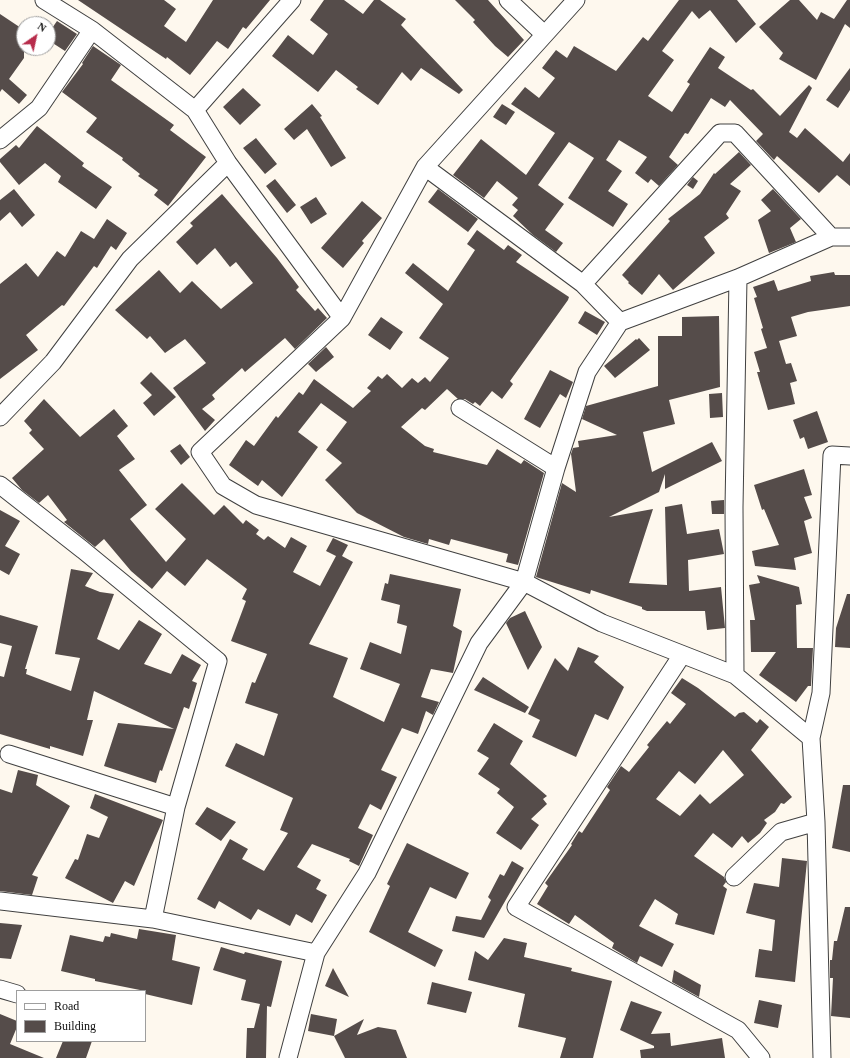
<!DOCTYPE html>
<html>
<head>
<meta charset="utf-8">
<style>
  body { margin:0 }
  #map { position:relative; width:850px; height:1058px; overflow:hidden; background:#fef8ee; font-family:"Times New Roman",serif }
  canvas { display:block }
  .legend { position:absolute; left:16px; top:990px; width:130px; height:52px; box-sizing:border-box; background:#fff; border:1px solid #9e9e9e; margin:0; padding:5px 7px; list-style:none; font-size:12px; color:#0d0d0d }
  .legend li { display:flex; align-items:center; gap:8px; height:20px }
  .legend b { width:20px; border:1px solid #9e9e9e }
  .north { position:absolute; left:16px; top:16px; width:40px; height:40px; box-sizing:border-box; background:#fff; border:1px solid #9e9e9e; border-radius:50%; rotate:34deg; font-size:11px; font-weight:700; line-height:16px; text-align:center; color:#0d0d0d }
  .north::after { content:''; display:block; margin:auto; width:14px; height:18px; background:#b72c4b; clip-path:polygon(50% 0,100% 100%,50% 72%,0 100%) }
</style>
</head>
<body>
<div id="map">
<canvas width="850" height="1058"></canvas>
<ul class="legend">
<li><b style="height:5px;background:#fff"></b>Road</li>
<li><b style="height:11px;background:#554c4a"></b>Building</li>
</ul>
<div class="north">N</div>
</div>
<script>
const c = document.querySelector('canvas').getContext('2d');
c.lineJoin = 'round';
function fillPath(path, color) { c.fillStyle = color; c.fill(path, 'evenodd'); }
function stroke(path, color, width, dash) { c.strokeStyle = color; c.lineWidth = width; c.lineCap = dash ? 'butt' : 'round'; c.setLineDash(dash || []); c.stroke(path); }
const building = new Path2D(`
  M78,0H164L176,9L164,26L186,42L213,0H270L246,29L243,27L228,49L217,41L190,75L167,57L166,59Z
  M324,0H344L363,14L374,0H380L406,19L401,25L463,90L459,94L421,68L411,81L402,72L378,105L356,89L358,87L336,70L318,92L272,56L288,35L313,55L328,34L310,20Z
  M455,0H488L524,40L508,57L495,46L473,22L475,20Z
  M679,0H737L756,24L736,43L710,10L699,19L692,11L662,51L674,60L648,96L672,112L690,84L687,82L710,47L725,57L718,68L751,90L753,89L780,116L809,85L812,88L789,132L797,138L805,128L843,162L850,153V186L837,175L819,193L777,156L774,160L770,156L756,141L763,134L730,100L725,107L711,98L688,134L685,133L669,157L678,165L659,186L651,179L648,183L635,173L647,157L619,140L606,160L622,171L608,191L628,204L613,227L568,198L594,158L569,142L538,185L564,204L545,230L563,243L556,252L533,235L513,216L518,210L512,205L518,198L497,181L484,198L453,175L481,139L526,175L555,133L511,104L525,87L539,98L555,78L542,68L556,50L567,58L574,46L616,71L643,37L648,41Z
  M790,0H799L817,20L821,12L834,19L847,0H850V28L845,24L816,80L779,59L783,53L759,27Z
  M0,14L24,30V58L9,79L27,95L19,104L2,89L0,92Z
  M57,21L77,34L65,51L48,40V34Z
  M93,46L121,65L111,80L174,125L170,130L206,157L168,206L154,195L158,190L138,176L140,174L122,160L123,158L86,132L97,118L62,92L83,64L82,63Z
  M850,68V90L838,108L826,100Z
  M243,88L261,105L240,125L223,107Z
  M312,104L322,116L320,117L346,158L331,167L307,129L294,140L284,129Z
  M502,104L515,112L506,125L493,117Z
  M37,126L84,163L82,166L112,187L96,209L58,182L61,176L45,163L19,185L0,162V159L16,145L19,148Z
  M256,138L277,164L265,174L243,148Z
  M739,152L751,165L730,184L741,191L726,214L729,218L704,237L715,253L673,290L659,274L642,295L628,283L629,282L622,275L670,221L668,219L700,194L714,173L715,174Z
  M693,177L698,181L693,189L687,185Z
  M275,179L296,205L287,213L266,186Z
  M14,189L35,215L22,227L10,212L0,221V200Z
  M438,189L478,219L468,232L428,202Z
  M773,189L801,219L790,228L796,242L769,253L758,220L771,211L761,200Z
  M222,194L277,258L299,287L296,290L315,311L318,308L327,318L295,349L285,338L245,372L242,368L212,395L215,399L202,409L215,420L205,431L173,388L206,363L185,339L165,353L150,336L147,339L115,310L159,270L180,293L192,281L221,309L253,283L236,262L230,267L215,248L197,265L176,242L193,226L190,223Z
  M316,197L327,214L311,224L300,207Z
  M362,201L382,218L362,241L364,243L343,268L321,248Z
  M107,219L127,233L116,250L111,246L97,268L94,266L64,306L62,305L26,335L38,350L0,379V284L26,263L38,277L57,251L65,257L81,231L94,239Z
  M477,230L504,250L508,245L522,255L516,262L569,297L568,300L510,381L513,384L502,399L492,391L480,406L475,402L473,404L465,399H458L447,389L425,410L422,408L401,427L425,446L434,449L433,452L487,465L497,449L521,464L524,460L544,473L518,565L506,562L508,554L451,539L449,545L429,539L428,544L404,537L357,513L325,480L342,463L326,450L347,422L321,403L298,432L318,447L282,497L262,480L258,486L229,465L246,440L254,446L276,416L278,418L299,392L303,395L314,379L353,408L371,391L367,388L378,376L382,379L387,374L402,388L412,378L418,383L425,377L430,382L449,358L419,338L443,304L405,273L413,263L448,291L475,250L467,244Z
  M834,272L835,275H850V306L808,312L791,317L797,336L779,341L786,364L791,363L797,381L790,383L795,404L768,410L757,372H760L754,352L767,348L761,329L763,328L754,298L757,297L753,287L774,280L778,291L811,281L810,276Z
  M585,311L605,322L597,335L578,323Z
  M719,316L720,387L669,400L675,424L643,432L652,472L712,442L722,461L665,489V474L659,492L609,517L653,509L629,583L667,585L665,507L682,504L687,534L719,529L724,554L688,560L689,591L721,587L725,628L707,630L705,611H647L642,609V607L591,590L590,594L536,577L562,483L576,492L571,454L573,448L579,447L578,441L617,435L582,419L586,406L658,386V336H682V317Z
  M381,317L403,332L390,350L368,335Z
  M639,338L650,350L615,378L604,366L636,339L637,340Z
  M326,347L334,357L316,372L308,364Z
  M550,370L573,382L566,398L560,394L540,428L524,419Z
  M151,372L176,397L154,416L143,403L152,395L140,383Z
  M722,393L723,417L710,418L709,394Z
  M44,399L80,437L114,409L128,426L117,436L135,459L119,470L147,505L130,519L166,562L186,539L155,509L182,483L214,515L224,505L243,524L246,520L259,530L256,534L264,540L268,536L285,548L291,537L307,546L293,572L320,586L336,556L326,551L333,538L348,545L342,556L353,562L309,644L348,658L333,697L384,722L400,684L360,669L370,642L401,654L407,626L397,623L400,605L381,600L385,583L388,584L390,574L461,589L453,626L462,631L453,673L431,669L421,697L439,702L433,715L426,711L418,734L402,728L381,770L397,777L381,810L370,804L358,828L373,835L359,866L349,861L350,859L312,844L297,867L321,880L316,889L327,895L312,923L296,914L290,926L258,909L251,920L219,901L215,909L197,899L230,839L248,849L242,859L264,871L288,833L280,830L293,798L225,766L236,743L264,756L278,714L245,703L252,682L255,683L267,654L231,641L246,601L242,599L247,589L207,559L185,586L167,571L152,589L131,571L104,539L95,547L64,522L67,520L48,495L39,503L22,490L12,478L44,449L29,433L32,430L24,421Z
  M817,411L828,442L808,449L804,437L800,439L793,420Z
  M180,444L190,457L181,465L170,451Z
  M804,469L812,495L804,497L812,518L804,521L812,553L794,558L796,570L755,566L752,551L779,545L764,509L762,510L754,485Z
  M724,500V514H712L711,501Z
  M0,510L20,521L5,546L20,554L9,575L0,570Z
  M71,569L93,573L85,586L100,592L114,594L97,639L119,650L139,620L162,634L144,664L171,674L182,654L201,665L192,681L197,683L189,709L184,707L162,771L160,770L156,783L104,766L118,723L174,729L94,691L87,720H93L83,756L50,746V749L0,734V676L4,677L12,646L0,643V615L38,626L25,669H27L26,674L71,691L80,658L55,654Z
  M757,575L799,587L802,604L796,605L797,648H813L811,686H808L796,702L759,675L776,652H751L750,620H755L749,585L760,583Z
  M847,594H850V648L835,647L836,628Z
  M525,611L542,647L528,670L506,623L510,618Z
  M578,647L599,656L594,662L624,687L608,720L595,714L576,757L532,737L540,720L528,714L555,658L568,671Z
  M483,677L529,707L525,713L474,690Z
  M682,678L698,688L735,717L739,713L744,712L757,723L760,719L769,727L751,750L792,797L784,804L781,803L775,812L764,820L767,823L760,833L748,843L742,836L732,848L713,833L694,856L724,877L726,882L723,886L727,889L714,935L675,924L678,914L655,899L639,926L674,944L662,967L640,956L637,963L612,948L614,943L575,915L569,924L537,904L548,886L545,883L572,845L571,844L579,831L582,833L610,790L607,787L621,766L629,772L649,747L647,745L667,721L670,724L686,704L671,693ZM723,750L744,775L710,804L700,794L680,816L656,799L679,771L695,784Z
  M494,723L523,741L510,764L547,796L543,799L547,804L531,819L539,825L521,850L496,833L514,807L497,793L500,789L478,774L489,758L477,751Z
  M18,770L38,775L36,785L70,806L32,875L38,877L32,895L0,891V789L12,793Z
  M843,785H850V852L832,848Z
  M95,794L163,820L134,886L125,881L113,903L65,878L75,859L78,860L87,834L99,838L108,817L90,808Z
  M207,807L236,822L221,841L195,824Z
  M407,843L469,873L456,899L430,887L408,932L443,950L435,967L369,932L390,886L387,884Z
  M782,858L807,861L795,982L755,977L759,949L772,951L775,920L746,913L754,883L779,887Z
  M512,861L524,868L484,938L452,931L456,916L481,920L491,900L488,897L500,874L504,876Z
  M845,907H850V1018L831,1016L833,978H830V960H832L834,941H837Z
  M0,923L22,925L11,959L0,958Z
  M139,929L176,935L172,960L200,967L192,1005L145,994V991L95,981V979L61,971L70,935L103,942L105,936L110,937L111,933L137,939Z
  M504,938L527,943L524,957L572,968L571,971L612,981L593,1058H560L566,1038L518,1027L525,994L468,980L475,951L488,960Z
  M221,947L244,954L245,952L282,961L271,1007L267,1006L266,1058H246L247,1028H254L260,1004L241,1000L246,980L213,970Z
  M333,968L349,997L325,986Z
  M674,970L701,985L699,997L672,982Z
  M432,982L472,992L466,1013L427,1004Z
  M759,1000L782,1005L778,1028L754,1023Z
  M631,1001L662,1012L651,1034L670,1033L671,1046L722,1038L725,1058H641L640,1050L654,1048V1046L620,1030Z
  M0,1014L17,1021V1027L10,1044L44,1058H0Z
  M311,1014L337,1019L334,1036L308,1031Z
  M364,1019L357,1035L378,1027L396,1030L407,1058H345L334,1036Z
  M63,1041H92L86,1058H56Z`);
const minor = new Path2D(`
  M44,0L92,30L195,110L228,163L342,318
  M508,0L544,34
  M576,0L425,167L342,318L200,452L223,486L256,505L524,582L602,623L735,675L811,738
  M195,110L292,0
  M0,140L39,108L92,30
  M425,167L583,284L620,322
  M583,284L720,133H735L831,237
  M460,408L556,468
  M0,417L53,362L130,259L228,163
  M0,485L83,550L218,661L176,807L153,919
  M682,655L516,907L738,1030L761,1058
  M735,675L734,507L738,278
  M9,754L176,807
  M734,877L781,832L816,822
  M0,901L153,919L316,953
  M0,989L17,994
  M288,1058L316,953L367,873L479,643L524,582L556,468L587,372L620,322L738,278L831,237H850
  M822,1058L816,822L811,738L821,693L832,455L850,456`);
fillPath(building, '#554c4a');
stroke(minor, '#404040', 19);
stroke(minor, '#fff', 17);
</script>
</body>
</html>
